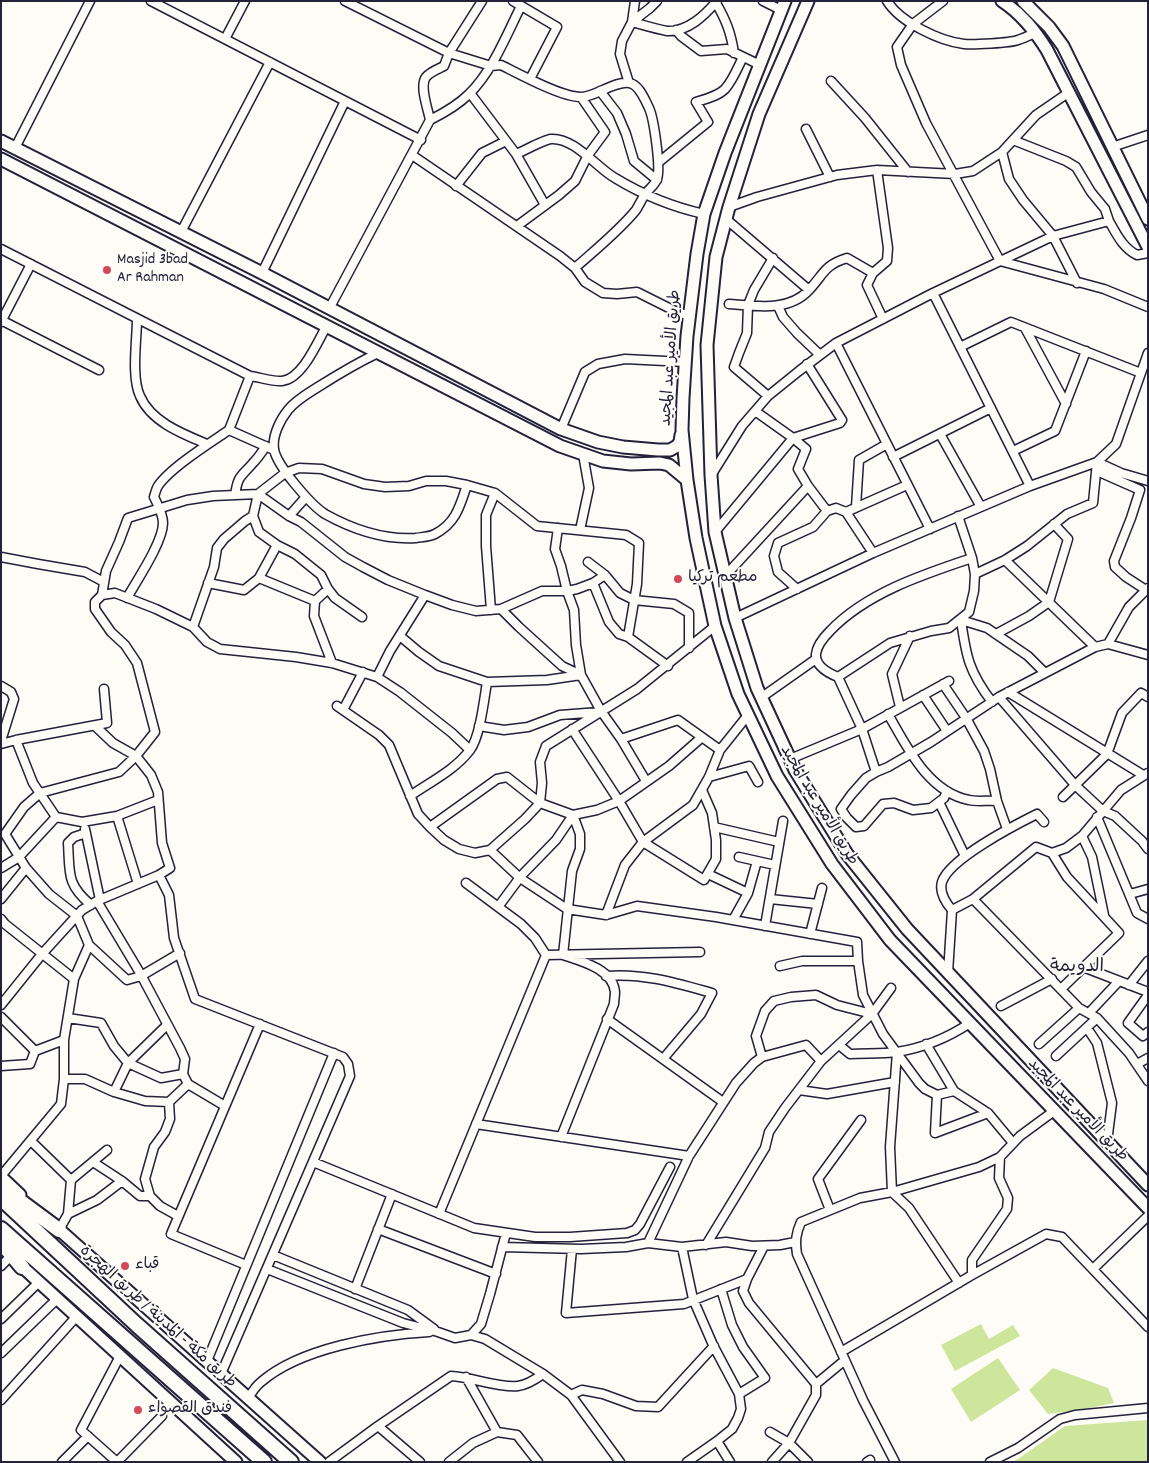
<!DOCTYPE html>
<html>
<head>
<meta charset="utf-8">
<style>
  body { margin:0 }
  #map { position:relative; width:1149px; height:1463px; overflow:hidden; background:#fdfcf7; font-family:Dekko,sans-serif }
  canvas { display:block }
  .frame { position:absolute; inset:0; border:2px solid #22223b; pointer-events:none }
</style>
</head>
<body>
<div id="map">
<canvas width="1149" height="1463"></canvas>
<div class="frame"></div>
</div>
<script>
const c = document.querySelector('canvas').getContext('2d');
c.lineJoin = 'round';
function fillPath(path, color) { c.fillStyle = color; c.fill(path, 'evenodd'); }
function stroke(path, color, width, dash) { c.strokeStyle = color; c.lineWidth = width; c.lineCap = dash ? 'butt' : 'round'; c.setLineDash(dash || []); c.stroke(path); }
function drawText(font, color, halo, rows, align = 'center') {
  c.font = font + ' Dekko,"Playpen Sans Arabic",sans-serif'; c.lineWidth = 4; c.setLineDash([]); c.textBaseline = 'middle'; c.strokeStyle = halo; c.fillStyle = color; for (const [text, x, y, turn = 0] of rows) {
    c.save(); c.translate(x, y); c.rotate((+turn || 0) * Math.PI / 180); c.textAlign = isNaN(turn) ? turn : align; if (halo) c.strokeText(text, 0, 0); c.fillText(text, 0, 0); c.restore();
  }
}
const green = new Path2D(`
  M981,1324L989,1339L1013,1325L1020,1336L955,1371L941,1345Z
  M998,1358L1020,1390L971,1422L951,1389Z
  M1053,1368L1108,1388L1114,1403L1085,1409L1048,1414L1029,1390Z
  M1148,1420V1462H1012L1021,1457L1065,1426Z`);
const minor = new Path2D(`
  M151,1L421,140
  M345,1L449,53L491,66L501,65C519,74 563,98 582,97C597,96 614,81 629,83C639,84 645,100 649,108C654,119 661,168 657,179C655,185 649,189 645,194C642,199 639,205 636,210C620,230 594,251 575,268
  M513,1L557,27L530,79
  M763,1L781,10
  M887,1C900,22 939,41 964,44C972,45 1010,43 1018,40C1024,38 1030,35 1036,33
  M943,1L913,24L897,47L901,65L926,123L1000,261L1104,289L1148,307
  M716,3C726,20 731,33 734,53
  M632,22C643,25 656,29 667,31C688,32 705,15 717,1
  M632,22L650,8L657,1
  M676,30L681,36L701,51L727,49L760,65
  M225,39L245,1
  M831,81L865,118L908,172
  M629,83L620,54L622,41L632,22L635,1
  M600,91L617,113L626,134L634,161L657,180
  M470,93L516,154L545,205
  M1068,93L1036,115L1002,152L1009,179L1023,200L1053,236L1077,283
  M430,120C444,113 458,105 469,94C492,72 507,34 521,6
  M806,129L830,177
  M1013,140L1066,161L1076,167L1091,192L1105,209L1109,221
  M1112,147L1148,135
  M15,148L90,1
  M516,154C524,151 543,140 551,139C574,137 597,168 615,178C643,195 673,207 704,214
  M412,155L560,256L575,268L585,282L603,293L617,294L637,292L675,311L689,316
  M659,162L708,122L696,102C706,99 718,96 725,89C733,80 738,67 743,57
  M877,170L888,248L887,261L873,273L867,285L883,319
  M456,186L482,153L506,141
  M729,207L757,197L837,175L877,170L955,174L973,171L1002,152
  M726,219L809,290
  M517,226L559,195L575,181L588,155L605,132L581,97
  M181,232L270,62
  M1,249L250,376C259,377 273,382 282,381C302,379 317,343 326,327
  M262,273L345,101
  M933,293L1030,486
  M729,304C756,306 789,312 809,290C824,274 824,265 847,258L873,273
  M778,306L783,317L797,333L820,355
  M329,309L430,120C428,109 419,86 426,77C430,72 438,69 444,66L449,53L482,1
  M137,319C137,339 131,377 140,396C151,422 183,434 207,444
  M1,320L99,370
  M1,322L31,264
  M1025,328L1066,404
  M836,343L930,529
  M960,347L1011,322L1141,373
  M378,353C357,363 337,375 318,387C307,394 296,400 288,410C280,420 272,436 274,449C276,465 311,505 325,514C352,529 385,540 416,538C422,537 429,537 435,534C456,523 460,506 467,485
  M807,364L842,420L840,423L793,438L806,449L798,469L808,486L827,511L836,508L846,512
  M768,396L734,367L739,353L747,333L748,305L754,290L773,258
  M561,429L585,372L598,364L625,359L685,362
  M229,430L250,376
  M940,434L981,507
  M1013,451L1055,431L1086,351
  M893,457L991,408
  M1097,471L1140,490L1131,518L1114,561L1115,567L1126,577L1146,590
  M712,474L742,426L768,396L799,371L836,343L933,293L1053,236L1109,221C1117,235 1123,248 1137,255L1148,253
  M235,495C238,475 241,477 253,463C258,458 262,452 266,446
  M856,507L859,460L887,444
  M289,516L306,497
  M958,516L972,558L975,574L974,591L969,612L949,628L931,631L890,643L838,677C828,673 815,666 816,654C817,645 824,637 830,631C866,593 924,574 972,558
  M558,528L555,549L561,566L567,591L574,610L576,645L581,675L601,711L621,739L646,781
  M580,530L589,488L583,454
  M715,532L793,438L755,411
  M873,553L846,512L907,485
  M1,557L38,564L85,572L104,582
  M1005,560L1095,647
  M588,562L605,575L620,593L634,600L674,604L689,613V648
  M975,574L1005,560L1027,546L1067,514L1093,503L1097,462L1121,473L1148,481
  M726,575L808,486
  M259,578L315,601
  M208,583L244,590L259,578L277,545
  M593,583L609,622L619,634L628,637
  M328,589L315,601L314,616L332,663
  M797,589L778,572L774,556L778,543L813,527L827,511
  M102,595L106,571L119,542L128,518L187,500L213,496L258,494L285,473L299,468L322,469L364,484L385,487L409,486L426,481H446L467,485L495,493L537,526L626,535L639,543L637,584L628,637L668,666
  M127,598C137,580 163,542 163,523C163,514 158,505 154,497C155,494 156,489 158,486C170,468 210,443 229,430L274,450
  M501,609L519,627L562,666L581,675
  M491,610L486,546V515L495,493
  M362,617L335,598L328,589L321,575L295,554L277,545L259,532L253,516L258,494L289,516L301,522L345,557L363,567L388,580L425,595L452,605L476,611L501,609L542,591H567L577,589L593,583L605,575
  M735,618L873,553L1030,486L1097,462L1116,444L1148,353
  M193,627L214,567L217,548L224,539L245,521L253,516
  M996,634L1029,616L1049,602L1068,539L1054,524
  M400,636L419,652L439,666L487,682L547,680L581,675
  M1108,644L1129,607L1148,588
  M377,677L390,651L425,595
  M838,677L862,729L876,772
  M943,684L966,718L984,751L990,769L997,801L1007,829
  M1,686L11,692L14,699L1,741
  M1008,692L1143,775
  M923,695L947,731
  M762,697L816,659
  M999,697L1075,785L1103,811L1115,816L1142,841L1148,849
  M992,702C969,672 966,656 961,620L987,628L1028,656L1045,673
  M337,706L379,735L389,745L418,814L430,827L444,840L459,849L475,853L490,850L525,819L540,803L542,783L540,762L546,746L637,689L715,626
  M900,707L892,674L910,636
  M343,710L363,672
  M888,714C907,747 928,792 969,800C978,802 988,800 997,801
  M479,726L504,730L528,727L560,715L599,712
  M572,729L619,801L643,842L704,880L716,859V840L712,813L702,790
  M16,740L33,783L56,817L82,822L117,816L158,800
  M1,744L16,740L107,723L104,689
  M720,750L748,715
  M790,759L862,729L949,681
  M709,777L749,766L758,782
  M947,791L944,798L931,808L913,810L894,803L883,804L864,826L856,827L847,818L841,809L851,795L866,778L876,772L888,767L931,742L999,697L1095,647L1108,644L1148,655
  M410,796C430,782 455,770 470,750C480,737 484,700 487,682
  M1063,797L1107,754L1122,713L1141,693L1148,697
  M939,802L965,856
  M117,816L138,884
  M1097,817L1137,913L1148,919
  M430,827L497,779L507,777L540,803L573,815L597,810L619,801L669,766L701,738
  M714,827L779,842
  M85,829L100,900
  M86,833L74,837L68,843C70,873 66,884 91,905
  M1082,836L1092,857L1104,915
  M490,850L520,878L567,909L606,915L637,906L716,917L857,942L858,961L863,995L883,1034L919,1083L925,1089L937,1095
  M1052,853L1067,877L1119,933L1061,989
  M739,857L775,865
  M1,868L19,857L56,817
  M708,874L748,893
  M159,875L169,895L174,938L195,999L343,1057L348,1064L350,1076L221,1374
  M466,883L521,924L535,938L546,955L700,952
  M1130,894L1148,889
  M1,899L26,868
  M770,899L818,904
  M973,899L1079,1008L1097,1018L1129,1053L1148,1081
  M97,901L140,973L180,1048L185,1059L183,1074L188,1084L225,1106
  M498,907L521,876L556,840L573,815
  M952,910C946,903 939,892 942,882C949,859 1015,825 1037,814L1044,822
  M606,915L625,865L643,842L693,805L709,777L720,750L678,720L621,739
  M1,919L5,924L74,979
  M733,920L748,893L757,861
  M765,926L783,821
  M810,934L822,888
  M180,953L141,976L127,980L89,945L77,916L49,894L26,868L5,834L24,807L40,793L119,772L136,756L155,732L137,663L125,645L111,632L95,609V602L102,595L115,593L156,609L193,627L207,642L220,649L296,657L332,663L377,677L400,692L452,733L470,750
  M780,966L802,961H858
  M1083,967L1148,992
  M948,973L952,910L973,899L1036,847L1052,853L1066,848L1082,836L1121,790L1148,773
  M606,976C644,973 676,983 712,993L701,1014L663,1059
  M1129,985L1148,961
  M1148,995L1128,1023L1143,1036L1148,1032
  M1,1005L42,954L82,910L97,901L159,875L170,868L162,843L158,792L151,775L136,756L113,743L95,726
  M1001,1006L1052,979
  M1089,1013L1119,981
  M1,1017L35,1051L64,1040
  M68,1018L101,1023L114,1046L128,1063L161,1078L183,1074
  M607,1019L723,1102
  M1087,1028L1097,1043L1112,1103L1107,1142
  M926,1044L954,1091L988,1113L1013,1143
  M1039,1044L1079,1008
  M839,1045L850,1054C865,1053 882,1054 897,1052C922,1048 949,1037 970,1023
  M897,1052L890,1147L892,1192L909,1208L959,1283
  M1056,1056L1097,1018
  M762,1057L756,1036L765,1011L774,1001L791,997L816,995L837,1005L872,1014
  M1137,1064L1148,1058
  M1,1066L30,1064L35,1051
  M64,1079H85L114,1092L145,1101L169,1102L188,1084
  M799,1090L827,1094L895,1082
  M954,1091L937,1095L935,1133L988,1113
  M114,1092L128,1063L167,1025
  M169,1102L170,1119L165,1132L154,1147L145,1179L150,1196L160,1206L178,1216
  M476,1124L689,1156
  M561,1137L614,1004C614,1001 615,996 615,992C613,969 581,961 563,955L572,871L580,849V834L573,815
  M31,1141L71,1180
  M93,1162L122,1181L140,1196H150
  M313,1162L474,1228L535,1237H570L627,1233L635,1230L640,1224L670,1167
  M1,1176L61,1104L64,1079V1040L74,979L89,945
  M830,1210L818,1179L861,1120
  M68,1214L97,1200L122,1181
  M439,1214L546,955
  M378,1229L496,1274
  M59,1230L68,1214L71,1180L107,1150
  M648,1243L689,1156L736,1083L754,1063L762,1057L806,1045L821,1061
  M706,1245L765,1148L769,1132L785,1108L821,1061L872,1014L891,988
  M764,1246L747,1279L743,1291L749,1303L816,1384L845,1360
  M502,1247L581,1249L626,1247L648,1243L682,1247L726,1242L752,1246L780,1245L795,1242
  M682,1247L693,1299L713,1345L739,1394L741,1409L738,1418L732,1429L717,1441L687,1462
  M572,1249L566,1313L684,1304L747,1279
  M273,1255L408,1310L434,1329
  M246,1265L171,1234L260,1024
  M1,1266L11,1256
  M267,1269L403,1323L438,1332L455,1338L471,1335L481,1324L490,1294L506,1233
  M1093,1269L1148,1216
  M972,1275V1260L1007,1209L1008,1198L999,1178L1000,1157
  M355,1289L392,1194
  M721,1289L732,1325L743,1347L765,1378L739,1394
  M1,1319L39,1282
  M471,1335L485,1339L543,1374L571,1395L620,1462
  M841,1352L972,1275L1046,1234L1062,1237L1148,1327
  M1,1353L57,1299
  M207,1361L334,1053
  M466,1377L497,1432
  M571,1395L582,1390L603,1394L636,1406L658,1407L714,1346
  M249,1397C252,1392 256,1386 261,1382C300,1348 378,1335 429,1332
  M1,1400L77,1316
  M378,1426L420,1462
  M770,1432L789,1443L808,1462
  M717,1441L730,1462
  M62,1462L88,1436
  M117,1462L81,1430L120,1356
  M117,1462L162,1416
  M329,1462L378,1426L451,1376C472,1377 498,1388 518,1386C527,1385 536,1379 543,1374
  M449,1462L473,1443L497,1432L517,1435L538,1462
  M772,1462L789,1443L816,1395V1384
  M867,1462L870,1460
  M895,1462L863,1400L797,1254C795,1241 796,1233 801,1222L860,1198L892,1192L979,1167L1000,1157L1020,1136L1054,1111
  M990,1462L1018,1448L1060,1419L1075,1415L1148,1408`);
const secondary = new Path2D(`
  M785,1L725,153L704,214L697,254L687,336L683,398L682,430L687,480L696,538L715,626L738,694L777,776L832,864L890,940L1148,1208
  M808,1L759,114L729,207L716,257L707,345L711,475L715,532L735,618L757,688L795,770L847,854L907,929L1148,1185
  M1002,1C1022,14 1035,31 1047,50L1148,247
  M1023,1L1049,27L1063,46L1148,219
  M1,141L262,273L561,429L598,442L623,447L658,450H670L677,446L680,442L681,435
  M1,159L560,446L603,461L631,464L660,463L669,465L687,480
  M1,1177L20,1195
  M54,1225L320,1462
  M16,1261L236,1462`);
const motorway = new Path2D(`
  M1,1187L59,1230
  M1,1198L137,1325L291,1462
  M1,1229L264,1462
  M1,1242L22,1267`);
const markers = [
  [107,270,5,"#d1495b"],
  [678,579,5,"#d1495b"],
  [125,1266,5,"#d1495b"],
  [138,1410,5,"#d1495b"]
];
const poiNames = [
  ["Masjid 3bad",117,261],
  ["Ar Rahman",117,279],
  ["مطعم تركيا",688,579],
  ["قباء",135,1266],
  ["فندق القصواء",148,1410]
];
const streetNames = [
  ["طريق الأمير عبد المجيد",672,358,-86],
  ["طريق الأمير عبد المجيد",818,806,59],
  ["طريق الأمير عبد المجيد",1077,1111,46],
  ["طريق مكة - المدينة / طريق الهجرة",157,1318,42]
];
const neighbourhoodNames = [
  ["الدويمة",1077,969]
];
fillPath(green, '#cde69b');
stroke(minor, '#22223b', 11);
stroke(secondary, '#22223b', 15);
stroke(motorway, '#22223b', 18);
stroke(minor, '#fdfcf7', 8);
stroke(secondary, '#fdfcf7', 11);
stroke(motorway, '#fdfcf7', 14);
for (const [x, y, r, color] of markers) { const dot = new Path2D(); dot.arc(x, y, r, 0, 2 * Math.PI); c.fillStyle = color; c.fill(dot); stroke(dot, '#fdfcf7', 2); }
drawText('16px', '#22223b', '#fdfcf7', poiNames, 'left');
drawText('16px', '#22223b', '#fdfcf7', streetNames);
drawText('18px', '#22223b', '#fdfcf7', neighbourhoodNames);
</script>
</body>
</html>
